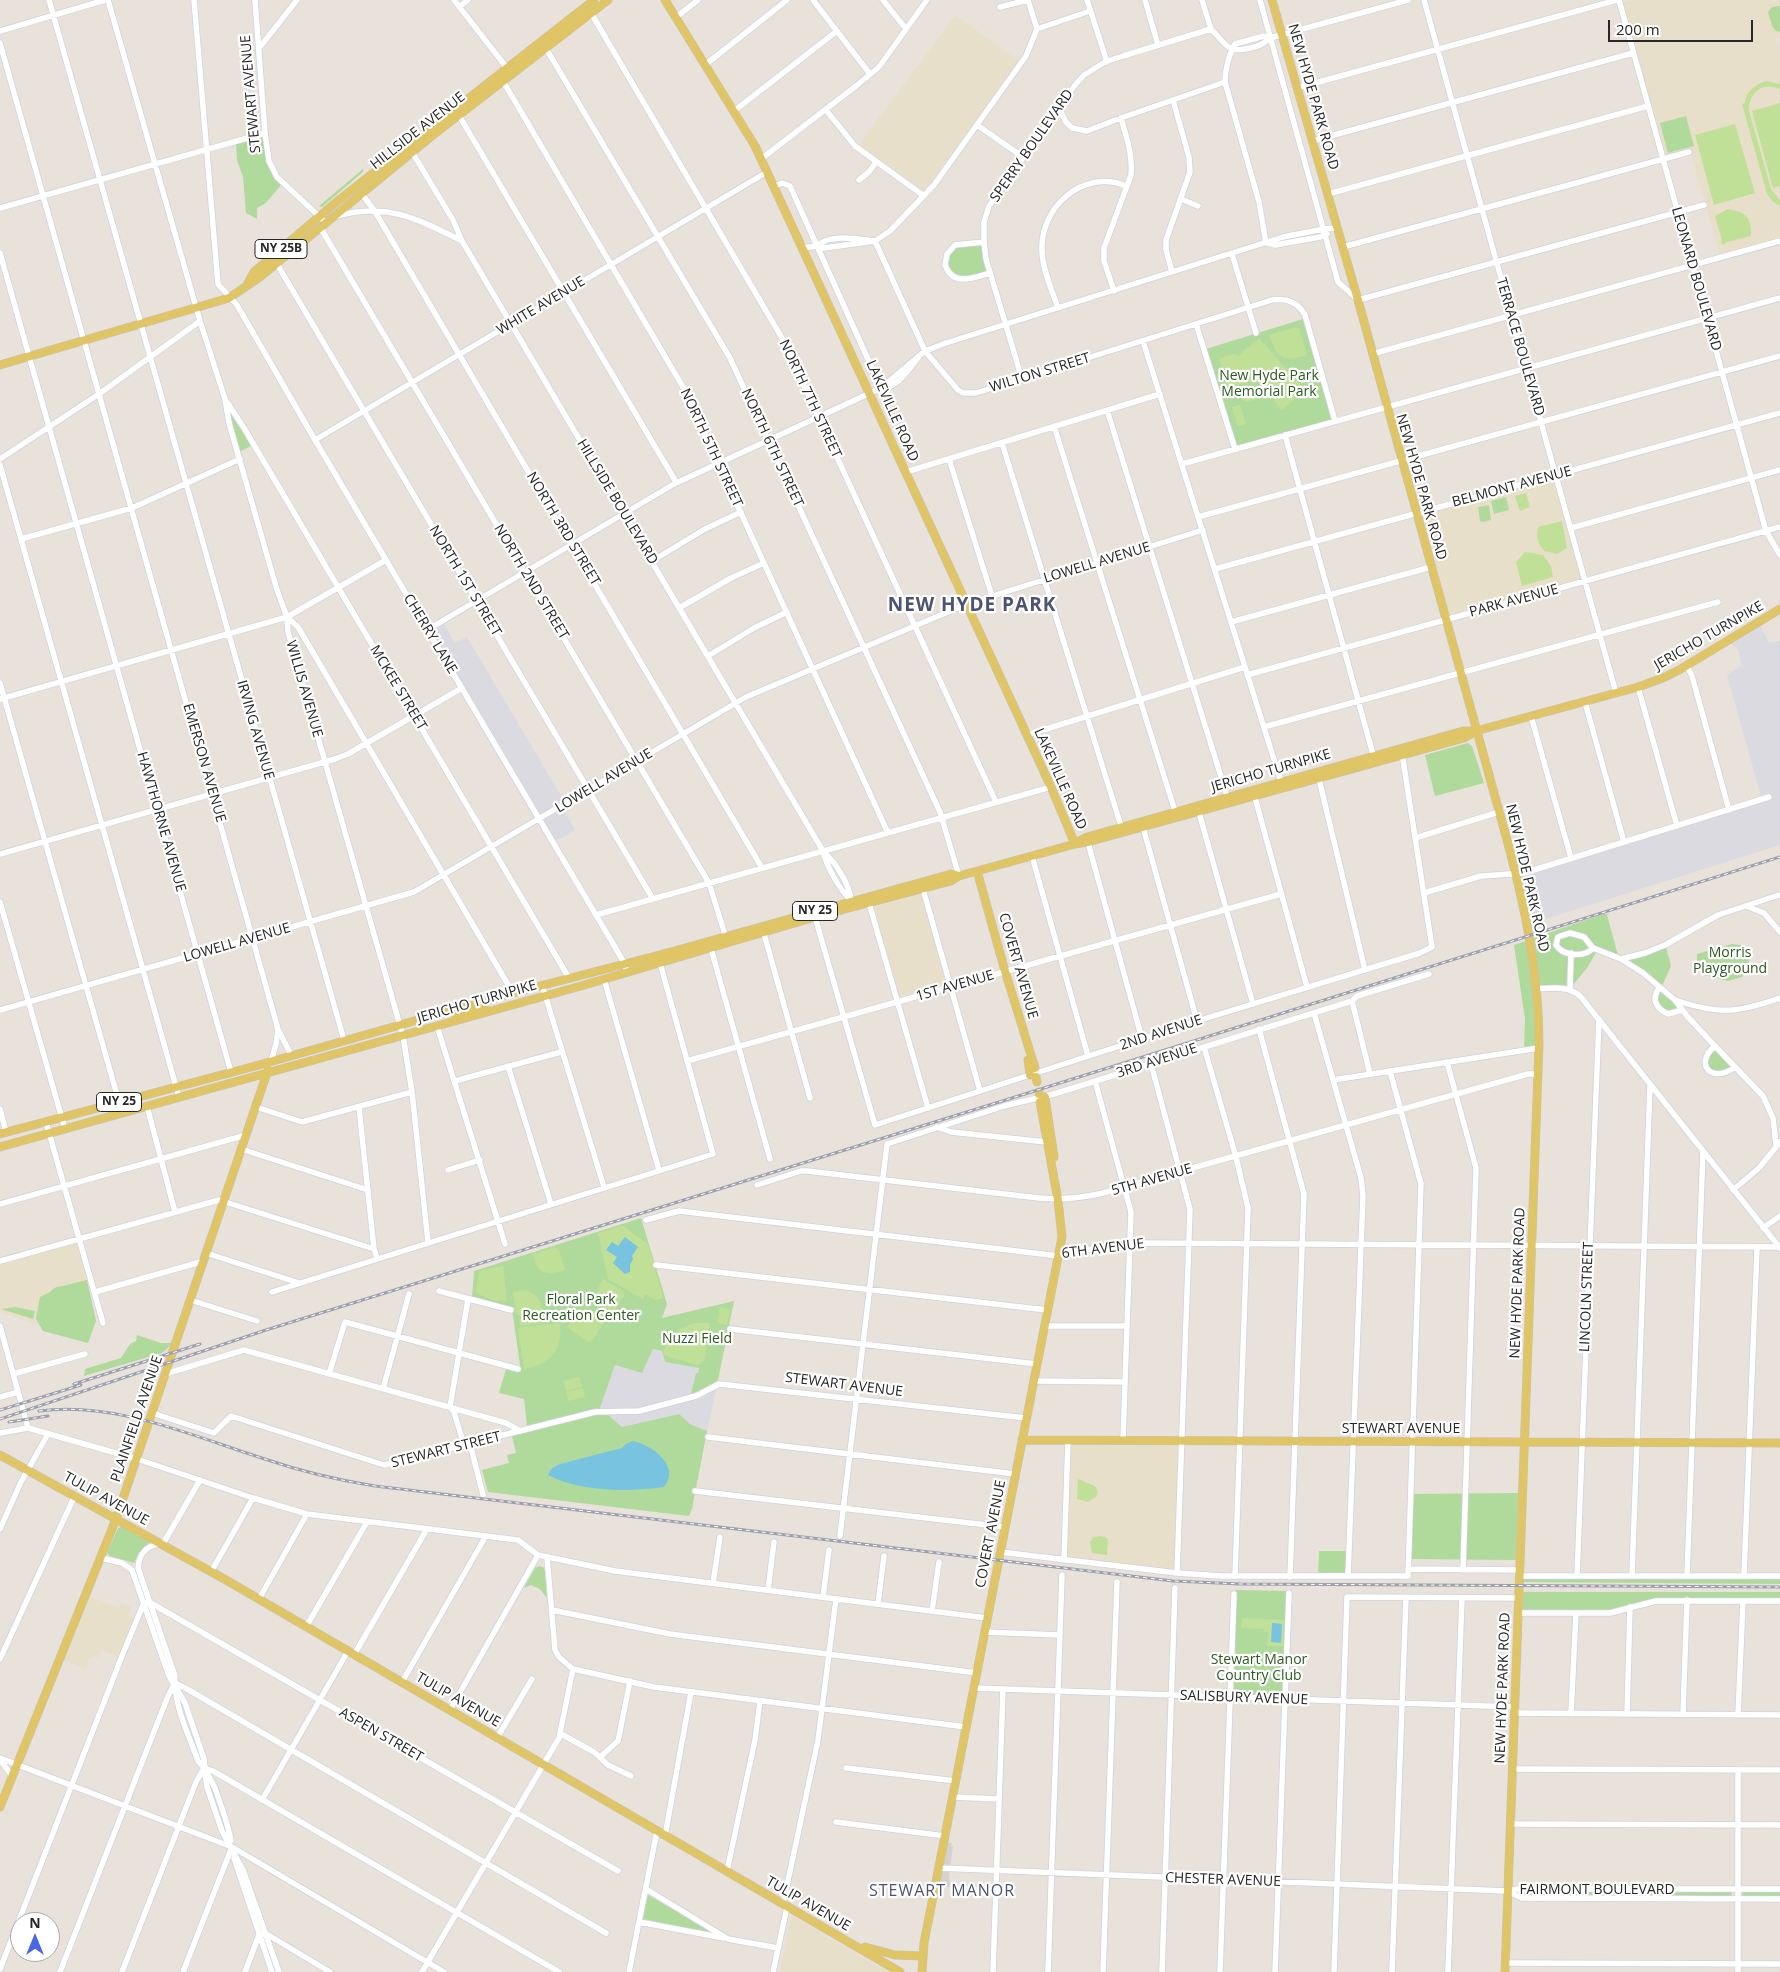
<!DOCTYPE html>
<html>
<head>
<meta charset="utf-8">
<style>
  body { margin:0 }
  #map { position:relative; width:1780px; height:1972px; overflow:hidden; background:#e8e2da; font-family:"Open Sans",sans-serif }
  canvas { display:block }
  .north { position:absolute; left:10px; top:1912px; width:50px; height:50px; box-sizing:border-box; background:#fff; border:1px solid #a9a9a9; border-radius:50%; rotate:0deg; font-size:14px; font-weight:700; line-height:20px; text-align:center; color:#272727 }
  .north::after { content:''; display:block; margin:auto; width:18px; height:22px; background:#4a65e5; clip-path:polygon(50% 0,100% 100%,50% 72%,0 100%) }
  .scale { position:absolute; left:1608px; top:20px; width:145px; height:22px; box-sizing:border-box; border:2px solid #272727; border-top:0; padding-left:6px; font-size:15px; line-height:18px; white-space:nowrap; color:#272727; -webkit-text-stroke:4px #fff; paint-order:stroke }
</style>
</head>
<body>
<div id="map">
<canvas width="1780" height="1972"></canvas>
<div class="north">N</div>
<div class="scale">200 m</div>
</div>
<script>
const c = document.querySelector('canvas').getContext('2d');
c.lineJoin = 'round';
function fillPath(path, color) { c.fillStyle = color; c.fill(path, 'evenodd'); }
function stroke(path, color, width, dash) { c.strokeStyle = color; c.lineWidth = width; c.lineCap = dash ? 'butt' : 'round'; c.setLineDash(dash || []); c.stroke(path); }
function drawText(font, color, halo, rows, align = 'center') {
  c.font = font + ' "Open Sans",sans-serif'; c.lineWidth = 4.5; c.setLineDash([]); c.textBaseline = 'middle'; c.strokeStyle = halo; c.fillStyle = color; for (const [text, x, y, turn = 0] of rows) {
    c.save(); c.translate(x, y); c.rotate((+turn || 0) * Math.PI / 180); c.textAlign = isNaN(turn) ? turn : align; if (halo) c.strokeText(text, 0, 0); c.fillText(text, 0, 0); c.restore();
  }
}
const industrial = new Path2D(`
  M1759,623L1769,643L1780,641V845L1536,922L1520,876L1762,800L1727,675L1741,666L1739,650L1729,642Z
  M444,624L455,643L467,637L566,804L562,807L575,830L560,839L547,840L426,635Z
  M653,1349L662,1351L665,1362L699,1368L698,1373H696L705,1389L718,1380L707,1431L690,1424L678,1414L622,1427L600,1408L615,1365Z`);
const education = new Path2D(`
  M1633,0H1780V38L1776,39L1780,52V239L1720,255L1690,151L1664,157L1622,3Z
  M955,15L1020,61L924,191L859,145Z
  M1555,476L1584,581L1445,619L1416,514Z
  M926,891L952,982L899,997L874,905Z
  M78,1242L96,1321L86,1342L0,1312V1263Z
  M1068,1440L1182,1441L1177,1573L1064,1560Z
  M87,1595L119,1608L121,1603L131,1607L128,1616L136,1619L121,1658L101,1650L98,1658L94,1656L93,1659L90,1658L86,1669L61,1658Z
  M793,1916L888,1972H780L791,1917Z`);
const green = new Path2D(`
  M1780,6V32L1776,31L1772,26L1768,12L1772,7Z
  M1686,116L1694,146L1668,153L1660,123Z
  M263,137L268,164L281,185L266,203L257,208V219L246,213L243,177L237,160L236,144Z
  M363,169V172L322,207L319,206Z
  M983,244L988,272L970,278L954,276L947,266L951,251L955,247Z
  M1303,319L1332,420L1236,447L1206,349Z
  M230,411L253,445L239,452Z
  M1506,497L1509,510L1494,514L1491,501Z
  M1489,505L1491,520L1483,522L1480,521L1478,507Z
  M1468,743L1472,746L1484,783L1435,796L1425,755Z
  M1603,914H1609L1607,915L1619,959L1597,951L1587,968L1573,985V988L1539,990L1541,1048L1524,1051L1525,1019L1514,945Z
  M1732,944L1741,945C1750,958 1753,964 1742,977L1728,981L1701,974L1697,964V954Z
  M1666,947L1671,966L1662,986L1624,959Z
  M1660,988L1681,1009L1668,1013L1656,1004Z
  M1715,1048L1733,1067L1720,1074L1709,1069L1707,1059Z
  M641,1218L667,1304L662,1318L734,1301L718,1380L705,1389L691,1394L696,1373H698L699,1368L665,1362L662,1351L653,1349L642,1373L615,1365L600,1408L622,1427L679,1414L690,1424L707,1431L692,1509L689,1516L488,1492L482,1470L509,1463L507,1455L516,1453L512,1435L527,1426L524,1399L499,1393L506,1369L521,1372L512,1309L472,1298L474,1271Z
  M87,1280L96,1321L88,1343L43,1331L36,1319L40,1297L50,1292L54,1288Z
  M15,1307L35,1311L33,1319L1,1309Z
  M137,1335L161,1343H173L162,1353L84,1376L85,1369L121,1358L130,1344L136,1341Z
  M1519,1493L1516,1560L1410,1559L1412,1494Z
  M123,1526L148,1540L149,1543L139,1553L134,1563L110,1556L107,1553L118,1528Z
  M1319,1551H1348L1347,1579L1318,1578Z
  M540,1566L544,1568L545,1571L547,1598L540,1589L531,1585L524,1588L535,1568Z
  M1521,1576L1780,1577V1584L1520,1582Z
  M1236,1590L1287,1591L1283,1698L1232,1695Z
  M1520,1592H1780V1600L1650,1601L1612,1612L1519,1613Z
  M1518,1891H1731L1732,1894L1730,1896L1517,1895L1516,1892Z
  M1744,1892H1780V1896H1744L1742,1894Z
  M648,1895L718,1935L643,1919Z`);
const pitch = new Path2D(`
  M1766,81L1780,84V89C1763,81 1748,93 1749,111L1771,189L1780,200V206L1772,201L1767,194L1742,104L1745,103C1746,90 1755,85 1766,81Z
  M1780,103V186L1773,188L1752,111Z
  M1735,124L1755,193L1714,205L1695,135Z
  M1728,209C1745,212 1752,217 1751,236L1727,242L1724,245L1721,243L1722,240L1715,216Z
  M1296,327L1299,329L1307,355C1284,362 1276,358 1269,335Z
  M1259,338L1305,390L1282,410L1256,380L1229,387L1226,385L1219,358L1234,354L1238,356Z
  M1262,388L1264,397L1245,402L1242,394Z
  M1240,405L1246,424L1238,426L1232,407Z
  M1526,493L1530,507L1520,511L1515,496Z
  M1562,521L1567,548L1557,554L1544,551C1538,544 1536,537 1538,527Z
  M1525,552L1543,555L1551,566L1553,577L1522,586L1516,562Z
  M623,1226L648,1244L663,1298L655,1300L646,1294L643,1299L608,1279L598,1233Z
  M555,1247L559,1250L565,1270C546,1276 538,1274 532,1254Z
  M503,1266L507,1299L505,1302L492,1300L476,1293L479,1271Z
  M603,1279L623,1291L624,1296L612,1314C596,1304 592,1296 603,1279Z
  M527,1290C539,1296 541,1301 543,1313L520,1316L516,1314L513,1292Z
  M720,1307L730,1310L727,1325L717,1323Z
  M584,1311H596L607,1318L592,1341L588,1342L567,1327L575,1314Z
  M540,1315L541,1323L520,1326L519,1318Z
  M560,1323C563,1350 550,1365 524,1369L518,1330L520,1327Z
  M696,1323H710L705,1360L697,1365L663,1355C667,1337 678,1327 696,1323Z
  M580,1377L582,1387L566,1391L563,1381Z
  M583,1388L585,1397L568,1401L566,1392Z
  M1078,1479L1095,1486L1098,1492L1096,1497L1088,1502L1077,1499Z
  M1102,1536L1108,1539L1107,1555L1092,1553L1090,1542L1094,1537Z
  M1242,1618L1284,1620L1283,1646H1267L1268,1632H1264V1629L1241,1628Z`);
const plaza = new Path2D(`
  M944,1842L952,1843L951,1846H953L949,1875L950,1887H935Z`);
const water = new Path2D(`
  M625,1237L638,1247L632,1256L633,1259L630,1265V1272L625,1274L613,1263L617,1257L606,1250L612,1242L618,1246Z
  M633,1441C652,1445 681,1466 664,1487C629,1492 579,1492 548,1475L552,1468L560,1464L622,1448L626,1444Z
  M1272,1623L1282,1624L1281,1643L1271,1642Z`);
const minor = new Path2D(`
  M49,0L344,1040
  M108,0L200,321L225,399L229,423L277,590L287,617L288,632L403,1036L412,1092L428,1242
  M194,0L218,284L237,305L315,440L596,915L625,964L627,973
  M255,0L265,133L269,161L277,177L322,219
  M454,0L507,68
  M813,0L870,74
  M883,0L906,29
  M1087,0L1107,62
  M1145,0L1158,45
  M1202,0L1211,29
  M1260,0L1338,282L1358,300L1704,205
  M1424,0L1616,693
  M1619,0L1766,531L1780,555
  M459,7L468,0
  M1000,7L1028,0
  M591,13L782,338L996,802
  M675,18L698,0
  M1037,29L1090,11
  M0,31L105,0
  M1270,38L1408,0
  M0,43L278,1029L276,1044L271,1061
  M544,45L730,358L940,812L959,876
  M260,47L297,0
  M705,65L787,0
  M503,81L683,387L888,833
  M1297,88L1617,0
  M1059,108L1066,122L1072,128L1087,131L1121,118L1225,82
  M826,110L855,146L924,196
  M734,111L837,31
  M457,112L676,482
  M977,125L1023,157
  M1312,141L1633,53
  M412,152L453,220L462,241L823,851C835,862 850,884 851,901C839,888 827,868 823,851
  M761,159L856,86L879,67L927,0
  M859,180L869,172L876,162
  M361,193L374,210L762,868
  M1328,194L1648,106
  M1181,199L1198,206
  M0,208L265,133
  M334,217C385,201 418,219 462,241
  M320,227L709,883L727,941
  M875,241L925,351L958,390L963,393H976L1272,300C1287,298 1298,302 1305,315L1335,421
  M875,241C859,239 830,233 817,246L824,248L875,241L890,231L934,185L1026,56L1037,29L1028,0
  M984,242L955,245L947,254L945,265C953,287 973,278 990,273
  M1268,243L1275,245L1320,237L1327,234
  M1343,247L1689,152
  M802,248L817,246
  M0,253L231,1072
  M1232,254L1256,333
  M277,264L653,899
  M1172,272L1166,250V240L1190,172L1189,157L1173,100
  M1114,291L1104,261V248L1131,175C1133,155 1126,136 1121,118
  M1058,308C1052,290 1043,271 1042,252C1039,208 1083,168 1126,186
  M1196,324L1235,449
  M1143,341L1282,785
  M1372,354L1780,241
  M918,358C909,369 897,389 881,388L925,351L946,343L1283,237L1324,229L1338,228
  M1022,379L986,259L984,242V222L989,206L1075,85L1084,75L1105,62L1123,56L1211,29C1226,44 1227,54 1250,48C1259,46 1264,44 1270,38L1264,36L1235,44C1229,54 1225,70 1225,82L1259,202L1266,243
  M227,402L244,428L569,978
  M1107,410L1227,796
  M1054,426L1175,811
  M1285,435L1374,758
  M315,440L767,172
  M1002,443L1121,826
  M0,459L99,394L200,321
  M949,459L992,596
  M1182,464L1780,298
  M0,465L179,1097
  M906,472L1160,394
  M1198,517L1780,356
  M1571,528L1780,470
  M21,539L132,508L240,459
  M652,561L705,529L741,512
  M1215,569L1780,413
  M679,608L731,578L764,563
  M287,617L298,627L513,993
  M1231,622L1431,567
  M427,630L674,484L881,388L790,186L782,183L773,187
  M708,656L754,628L787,612
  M1687,666L1692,676L1729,810
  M1247,675L1780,527
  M0,683L119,1102
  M1638,687L1677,826
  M0,699L287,617L386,560
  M1585,702L1624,842
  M1531,716L1571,858
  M1264,727L1718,602
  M1027,735L1245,667
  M1318,775L1365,970
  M1254,794L1307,987
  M1198,809L1253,1004
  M1143,827L1197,1021
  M1415,838L1499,812
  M1087,839L1142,1039
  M0,854L335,759L348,754L462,688
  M1032,856L1088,1056
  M923,889L980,1091
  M1424,893L1481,876L1524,873L1769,797
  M0,902L65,1129
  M869,903L928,1108
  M1746,906L1764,913L1780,932
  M596,915L1051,787
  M815,917L875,1125L1197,1021L1420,953L1432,947L1402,753
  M763,930L810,1098
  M1570,933L1584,937L1593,948C1584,958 1563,956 1556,945L1558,937Z
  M710,945L770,1159
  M1593,948L1621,959L1645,953L1665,945L1718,915L1779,895
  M1621,959L1643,973L1675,1000L1687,1016L1715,1046L1763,1096L1773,1118L1776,1145
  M604,979L659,1170
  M542,985L604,1187
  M1660,987C1651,998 1655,1008 1668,1014L1682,1010
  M1537,989C1553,988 1569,985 1581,997L1780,1248
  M1570,989L1571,953
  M1675,1000C1720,1015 1736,1013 1780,998
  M1352,1001L1370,1074
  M0,1010L414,892L746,697L967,604L1203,530
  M1314,1013L1361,1178L1363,1196L1348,1576
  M437,1026L505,1244
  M1259,1029L1304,1194L1290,1577
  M279,1031L291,1055
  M1715,1046C1694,1063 1710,1084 1734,1068
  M1204,1047L1236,1157L1248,1208L1235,1576
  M687,1061L1281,894
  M1447,1062L1476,1168L1463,1570
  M1151,1064L1190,1209L1177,1573
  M508,1066L551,1204
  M1333,1080L1539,1048
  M455,1081L561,1052
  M1095,1081L1131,1212L1123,1440
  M147,1106L175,1212
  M256,1107L302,1122L412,1092
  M359,1107L374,1249
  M0,1109L6,1132
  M46,1122L103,1323
  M937,1127L951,1132L1046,1142
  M241,1149L368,1190
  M448,1170L480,1160
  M757,1185L801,1171H807L1039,1198C1061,1200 1082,1198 1103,1193L1528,1074H1538
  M1733,1190L1759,1168L1780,1142
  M0,1204L246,1135
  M646,1220L679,1211L1059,1256L1069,1252L1138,1243L1780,1247
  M1763,1228L1780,1216
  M206,1253L299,1283
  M0,1261L219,1200L374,1249L377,1258
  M656,1265L1047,1310
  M439,1291L511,1310
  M95,1292L204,1261
  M272,1292L713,1154L660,963
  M190,1300L257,1321
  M0,1326L28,1428
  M1044,1326H1127
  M730,1329L1037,1364
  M13,1374L85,1354
  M165,1374L244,1350L506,1423L520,1431
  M329,1374L345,1322L518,1369
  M1033,1381L1125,1382
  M383,1389L409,1294
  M0,1397L18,1392
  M152,1413L214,1433L231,1416L384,1465L595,1412L639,1411L696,1396L719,1384L1026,1418
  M0,1433L28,1428L137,1459L253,1498L307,1514L518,1540L538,1555L615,1571L987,1618
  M708,1437L1015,1474
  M470,1444L483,1495
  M464,1445L454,1412L450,1407L468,1299
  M200,1480L163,1544C147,1544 139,1554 138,1568L175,1676C173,1704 189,1735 198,1761L204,1768L207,1787L222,1831L243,1870L279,1972
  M695,1491L1004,1527
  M0,1529L21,1482L48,1434
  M840,1536L887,1144L1004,1106L1054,1094L1352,1001L1357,996L1429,974
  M1000,1552L1177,1573L1221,1576H1408L1421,1184L1390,1071
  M547,1557L555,1650L559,1657L573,1669L654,1687L966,1727
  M101,1558L122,1563L132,1570L169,1676L185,1703L204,1759C204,1771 210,1777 215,1788C221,1806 228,1823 231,1841
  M1064,1560L1068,1440
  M1408,1569L1520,1570
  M211,1572L253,1498
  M1520,1576H1780
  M1577,1576L1599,1019
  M1632,1576L1650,1085
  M1687,1576L1703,1151
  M1744,1576L1757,1248
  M713,1583L720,1537
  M768,1590L774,1542
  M823,1597L829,1550
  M259,1599L307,1514
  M878,1604L884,1556
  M552,1610L670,1634L977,1673
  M932,1611L939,1562
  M1518,1613H1610L1656,1601H1780
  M306,1627L367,1522
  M984,1632L1060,1635
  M354,1655L427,1529
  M0,1659L75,1495
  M402,1682L483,1541L485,1536
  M175,1683L187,1689L606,1933
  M974,1688L1515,1707
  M450,1710L538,1555
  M1515,1713L1780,1715
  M1571,1714L1576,1613
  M1627,1714L1630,1607
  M1683,1714L1687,1600
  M1738,1715L1743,1601
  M561,1734L594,1752L608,1765L631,1776
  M497,1738L532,1679
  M600,1757L618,1741L630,1681
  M0,1758L232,1847L444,1972
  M0,1760L12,1776
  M846,1768L956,1781
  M1513,1769L1780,1770
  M953,1797L999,1799
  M262,1800L348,1651
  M836,1822L945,1836
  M1511,1824L1780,1825
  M665,1836L691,1692
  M234,1858L272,1972
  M939,1868L1507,1891L1518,1889H1780
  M727,1871L755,1740L760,1701
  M646,1889L728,1939L778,1948
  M1507,1891L1522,1898L1780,1899
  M783,1904L818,1740L836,1599
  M639,1922L724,1938
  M1506,1963L1780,1964
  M0,1969L122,1656L143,1605L149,1602L618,1871
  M60,1972L168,1696L175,1683
  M122,1972L196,1782L204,1768L213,1771L559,1972
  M183,1972L232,1847
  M245,1972L259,1935L265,1933L330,1972
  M422,1972L559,1738L573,1669
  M629,1972L657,1831
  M773,1972L787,1907
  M993,1972L1003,1689
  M1048,1972L1062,1575
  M1103,1972L1117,1582
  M1162,1972L1175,1588
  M1220,1972L1234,1594
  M1275,1972L1289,1593
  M1334,1972L1347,1597L1519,1598
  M1392,1972L1406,1598
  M1448,1972L1462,1598
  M1738,1972V1770`);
const major = new Path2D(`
  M665,0L755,146L1051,787L1075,844
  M1272,0L1358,300L1507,840C1525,907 1539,974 1539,1044L1505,1972
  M248,283L254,272L334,204L594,0
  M0,365L229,298L260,277L433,135L608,0
  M1077,842L1087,837L1463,731H1474
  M977,871L1005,971L1035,1068
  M455,1021L456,1015L484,1006
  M1028,1060L1030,1075
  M1036,1077L1037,1082
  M1039,1092V1094
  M1045,1097L1054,1157
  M0,1134L259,1065L513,993L667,953L951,874L959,876
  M0,1147L581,986L815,917L951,881L959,876L1075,844L1088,842L1464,738L1476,731L1638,687L1663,678L1679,670L1780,609
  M1022,1440L1780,1443
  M0,1455L226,1580L900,1972
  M0,1807L116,1519L268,1070
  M865,1947L895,1955L922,1956
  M922,1972L924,1943L1062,1237L1058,1200L1040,1102`);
const rail = new Path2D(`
  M74,1384L200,1344
  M0,1410L81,1385
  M39,1411C118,1401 194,1437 268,1460C303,1472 338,1480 375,1486L1173,1581L1241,1584L1780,1587
  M0,1419L266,1330L1028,1093L1780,857
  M9,1422L48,1416`);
const shields = [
  [281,249,52],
  [815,911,45],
  [119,1102,45]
];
const shieldNames = [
  ["NY 25B",281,249],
  ["NY 25",815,911],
  ["NY 25",119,1102]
];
const streetNames = [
  ["STEWART AVENUE",251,94,-95],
  ["NEW HYDE PARK ROAD",1313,97,74],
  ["HILLSIDE AVENUE",418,131,-38],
  ["SPERRY BOULEVARD",1032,146,-55],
  ["LEONARD BOULEVARD",1696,279,74],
  ["WHITE AVENUE",541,306,-31],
  ["TERRACE BOULEVARD",1520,347,74],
  ["WILTON STREET",1040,373,-17],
  ["NORTH 7TH STREET",810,399,65],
  ["LAKEVILLE ROAD",892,411,66],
  ["NORTH 5TH STREET",711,448,65],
  ["NORTH 6TH STREET",772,448,65],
  ["NEW HYDE PARK ROAD",1421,487,74],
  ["BELMONT AVENUE",1512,487,-15],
  ["HILLSIDE BOULEVARD",617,502,59],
  ["NORTH 3RD STREET",563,529,59],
  ["LOWELL AVENUE",1097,563,-17],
  ["NORTH 1ST STREET",465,581,59],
  ["NORTH 2ND STREET",531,582,59],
  ["PARK AVENUE",1514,601,-15],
  ["CHERRY LANE",430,634,59],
  ["JERICHO TURNPIKE",1709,636,-30],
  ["MCKEE STREET",398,688,59],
  ["WILLIS AVENUE",304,689,74],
  ["IRVING AVENUE",255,730,74],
  ["EMERSON AVENUE",204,763,74],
  ["JERICHO TURNPIKE",1271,771,-16],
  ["LAKEVILLE ROAD",1060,779,66],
  ["LOWELL AVENUE",604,781,-31],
  ["HAWTHORNE AVENUE",161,822,74],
  ["NEW HYDE PARK ROAD",1527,878,77],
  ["LOWELL AVENUE",237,943,-16],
  ["COVERT AVENUE",1018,966,74],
  ["1ST AVENUE",955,986,-16],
  ["JERICHO TURNPIKE",477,1002,-16],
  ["2ND AVENUE",1161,1033,-18],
  ["3RD AVENUE",1157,1061,-18],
  ["5TH AVENUE",1152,1180,-16],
  ["6TH AVENUE",1103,1249,-7],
  ["NEW HYDE PARK ROAD",1518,1283,-88],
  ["LINCOLN STREET",1587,1297,-88],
  ["STEWART AVENUE",844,1385,7],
  ["PLAINFIELD AVENUE",137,1419,-71],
  ["STEWART AVENUE",1401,1429],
  ["STEWART STREET",446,1450,-14],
  ["TULIP AVENUE",106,1499,29],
  ["COVERT AVENUE",991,1534,-79],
  ["NEW HYDE PARK ROAD",1503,1688,-88],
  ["SALISBURY AVENUE",1244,1698,2],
  ["TULIP AVENUE",458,1700,30],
  ["ASPEN STREET",381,1735,30],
  ["CHESTER AVENUE",1223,1880,2],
  ["FAIRMONT BOULEVARD",1597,1890],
  ["TULIP AVENUE",808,1904,30]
];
const parkNames = [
  ["New Hyde Park",1269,376],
  ["Memorial Park",1269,392],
  ["Morris",1730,953],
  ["Playground",1730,969],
  ["Floral Park",581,1300],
  ["Recreation Center",581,1316],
  ["Nuzzi Field",697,1339],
  ["Stewart Manor",1259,1660],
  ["Country Club",1259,1676]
];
const quarterNames = [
  ["STEWART MANOR",942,1891]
];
const districtNames = [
  ["NEW HYDE PARK",972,606]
];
fillPath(industrial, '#dcdae1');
fillPath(education, '#e8dfca');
fillPath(green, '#b0d99c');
fillPath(pitch, '#c0e098');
fillPath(plaza, '#d5d1cc');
fillPath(water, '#77c3e0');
stroke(minor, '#cfd2de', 7);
stroke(major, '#c3c3c3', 9);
stroke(minor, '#fff', 5.5);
stroke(major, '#e0c567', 8);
stroke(rail, '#9da0af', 3);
stroke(rail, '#fff', 1, [4]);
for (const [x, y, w] of shields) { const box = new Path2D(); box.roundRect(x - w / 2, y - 9.5, w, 19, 4); c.fillStyle = '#fff'; c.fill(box); stroke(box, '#272727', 1); }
drawText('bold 12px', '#272727', null, shieldNames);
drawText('14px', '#272727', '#fff', streetNames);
drawText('14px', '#2c5a20', '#fff', parkNames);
c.letterSpacing = '1px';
drawText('16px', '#4d5372', '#fff', quarterNames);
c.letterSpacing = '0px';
c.letterSpacing = '1px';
drawText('bold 19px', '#4d5372', '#fff', districtNames);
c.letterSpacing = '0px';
</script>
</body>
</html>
